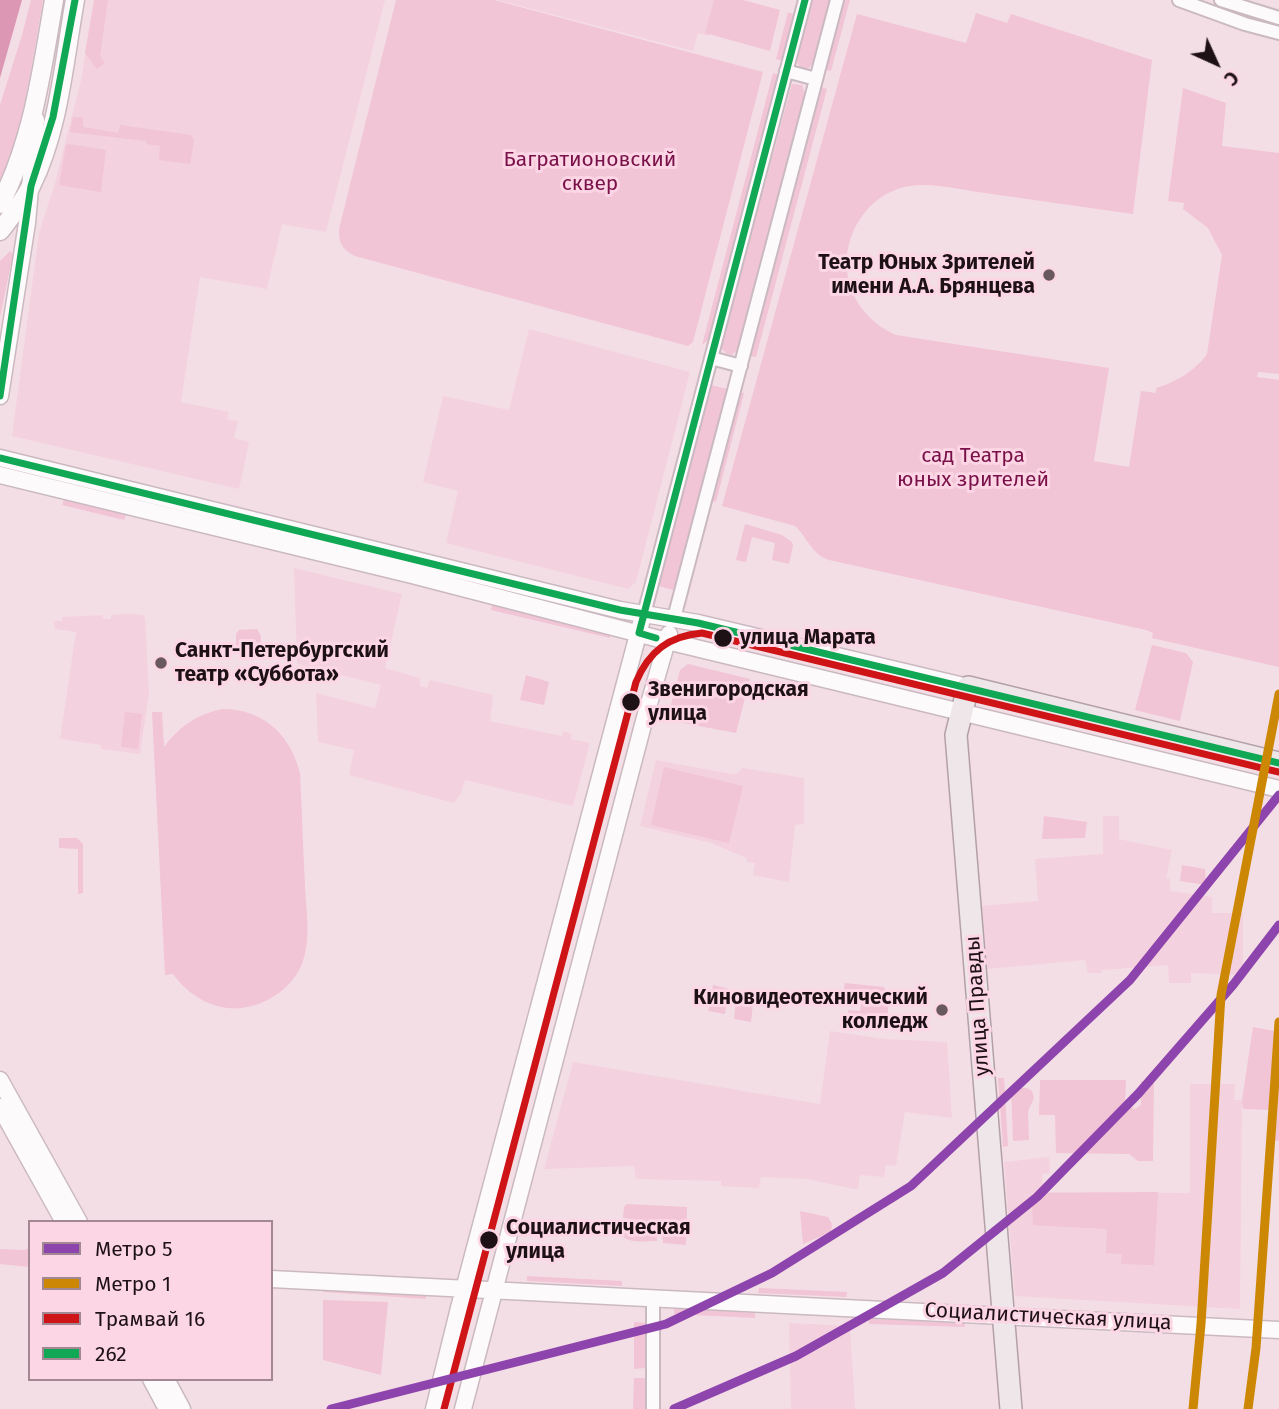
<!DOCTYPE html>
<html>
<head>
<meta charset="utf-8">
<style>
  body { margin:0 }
  #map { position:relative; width:1279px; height:1409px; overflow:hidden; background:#f4dee6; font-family:"Fira Sans",sans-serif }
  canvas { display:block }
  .legend { position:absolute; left:28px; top:1220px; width:245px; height:161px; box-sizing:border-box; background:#fcd6e4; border:2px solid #a38792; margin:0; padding:9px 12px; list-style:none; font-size:21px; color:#1e1116 }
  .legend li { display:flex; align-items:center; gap:14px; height:35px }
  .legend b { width:35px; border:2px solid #a38792 }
  .north { position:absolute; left:1181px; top:28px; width:70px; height:70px; -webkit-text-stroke:5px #fcd6e4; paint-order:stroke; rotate:135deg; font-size:19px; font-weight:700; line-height:28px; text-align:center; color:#1e1116 }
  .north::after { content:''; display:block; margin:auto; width:24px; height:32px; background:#1e1116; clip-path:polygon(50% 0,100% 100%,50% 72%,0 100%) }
</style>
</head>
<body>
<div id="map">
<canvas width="1279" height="1409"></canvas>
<ul class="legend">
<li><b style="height:9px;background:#8e44ad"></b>Метро 5</li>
<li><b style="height:9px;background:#cc8804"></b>Метро 1</li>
<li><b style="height:9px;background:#ce1417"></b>Трамвай 16</li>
<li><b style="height:9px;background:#10a855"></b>262</li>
</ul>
<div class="north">С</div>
</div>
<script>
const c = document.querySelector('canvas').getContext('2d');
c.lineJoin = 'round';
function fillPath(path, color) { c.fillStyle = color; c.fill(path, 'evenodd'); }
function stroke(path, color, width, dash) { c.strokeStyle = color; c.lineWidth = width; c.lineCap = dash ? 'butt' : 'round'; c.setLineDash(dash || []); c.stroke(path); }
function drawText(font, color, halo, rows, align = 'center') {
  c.font = font + ' "Fira Sans",sans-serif'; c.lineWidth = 6; c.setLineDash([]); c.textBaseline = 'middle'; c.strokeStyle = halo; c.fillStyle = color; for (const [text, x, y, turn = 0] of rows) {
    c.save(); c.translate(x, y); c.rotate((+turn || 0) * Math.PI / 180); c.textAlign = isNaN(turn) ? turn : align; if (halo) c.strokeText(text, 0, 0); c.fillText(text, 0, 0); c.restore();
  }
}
const built = new Path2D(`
  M95,0H385L326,232L282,224L267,289L200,277L181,402L229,412L227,419L238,421L234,438L249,442L239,489L12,436L39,233L55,183L81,80Z
  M497,0H718L709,36L698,33L693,51Z
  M529,329L690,372L636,582L628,589L446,543L458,491L423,482L443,396L509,410Z
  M294,568L402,594L385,668L420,678V686L427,688L430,680L493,695L490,721L562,736L564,731L572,734L571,739L590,743L573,806L465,780L461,793L454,803L349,775L354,750L318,742L316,693L375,708L381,685L297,664Z
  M128,614L143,615L145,618L149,694L140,754L101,749V745L60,739L76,632L55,629L54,621H62V617L102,615L103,619H111V615Z
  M656,760L732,774L738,773L742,768L804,778V824L795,825L789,882L753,875L755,863L747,862V858L711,843L640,826Z
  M1103,816H1119V839L1172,850L1166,878L1170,879V891L1212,897V913H1243V975L1191,973V983H1169L1168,965L1102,970V973H1088L1085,960L987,969L982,906L1038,901L1035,859L1103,854Z
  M830,1031L885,1039L947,1042L952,1118L905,1112L896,1166L886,1165L884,1177L860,1175L858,1189H854L807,1179L761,1177L759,1188L721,1186V1181L636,1179L634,1166L544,1169L573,1062L820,1104Z
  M1190,1084H1235L1234,1100H1242L1240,1309L1015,1296L1004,1162L1049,1157L1050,1173L1042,1174L1043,1192L1190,1193Z
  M789,1323L850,1326L855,1409H791Z`);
const green = new Path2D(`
  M31,0H43C32,63 24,126 0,185V105L22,35Z
  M94,0H108L100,56L105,63L97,69L85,53Z
  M396,0H494L763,72L693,342L688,346L355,256C343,250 338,243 339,229Z
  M714,0H743L780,10L770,51L705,33Z
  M813,0H829L813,63L808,69C801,69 798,66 797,60Z
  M844,0H850L831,71L826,70Z
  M788,12L795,15L783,61L776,59Z
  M976,13L1007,23L1011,14L1152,60L1133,214C1083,207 1034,200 985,193C960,190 931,181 905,187C868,195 843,234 847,271C850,300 870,324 896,335L1109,368L1094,461L1129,467L1141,391L1156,393V388C1175,383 1196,370 1207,354L1222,255L1208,228L1183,209L1184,203L1168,201L1183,88L1226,103L1222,146L1279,153V374L1258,372L1257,377L1279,380V667L1152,638L1153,633L1146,630L829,560C811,554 808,538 795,526L722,506L857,14L966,43Z
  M773,73L779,75L709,339L702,345Z
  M792,84L802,85L805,94L738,349L732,355L727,354L722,349V344Z
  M821,87L827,89L756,357L750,356Z
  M73,117L83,118V127L118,133L120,125L191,135L194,140L190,164L159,160L160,146L146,144V141L70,132Z
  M69,144L106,150L101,192L59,185L66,145Z
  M10,251L13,254L0,317V261Z
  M711,385L727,389L674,590L658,586Z
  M741,392L744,393L716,502L712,501Z
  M64,499L126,515L124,520L62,505Z
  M745,524L782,535L792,542L793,546L789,564L772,560L775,543L752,537L746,562L736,560Z
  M492,605L611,634L610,638L491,610Z
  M257,629L261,636V644H256L255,650L236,646V634L239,630Z
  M1152,645L1186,653L1193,662L1180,721L1135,710Z
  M688,664L750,679L736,733L667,720L680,670Z
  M526,675L549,682L544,705L520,700Z
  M222,709C263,709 290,734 300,773C302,811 303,848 305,886C306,910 311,937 303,961C294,987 269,1004 242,1008C214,1011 189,996 173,974L165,975L152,712H162L164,747C180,726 196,715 222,709Z
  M125,712L142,714L138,749L121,747Z
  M664,767L743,786L729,843L651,825Z
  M1044,816L1087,822L1085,838L1042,839Z
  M59,838H77L83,844V893L78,894V849L59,848Z
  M1182,865L1205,869L1206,885L1180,881Z
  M845,983L884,987L886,990L844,1002L842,999Z
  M713,985L729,989L725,1014L708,1011Z
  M888,993V1016L885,1019L850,1015L848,1012V1010L860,1011L862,1000Z
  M736,1000L753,1003L751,1022L734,1019Z
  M1253,1027L1279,1032V1141L1272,1140L1274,1110L1243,1109L1242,1100Z
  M998,1078H1004L1008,1146L1003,1147Z
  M1040,1080H1126L1125,1105L1135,1109L1141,1105V1081H1154L1153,1161H1138L1129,1154L1056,1153L1055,1115H1039Z
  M1011,1088H1027L1032,1091L1034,1098L1028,1111L1029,1140L1013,1141Z
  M1158,1192L1154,1265L1121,1264L1122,1254L1106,1253L1107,1229L1033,1225L1032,1202H1041V1193Z
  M627,1204L687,1207L686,1245L663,1243L662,1233H657V1241C646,1241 631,1244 622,1236V1223H633V1219L623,1218L624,1207Z
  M800,1211L828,1217L832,1224L831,1232L803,1244Z
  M30,1248V1267L0,1264V1249L24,1250Z
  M527,1276L622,1281V1286L527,1281Z
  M759,1288L847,1292L846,1297L758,1293Z
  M323,1289L426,1295V1299L323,1292Z
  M323,1300L388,1302L381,1375L323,1360Z
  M674,1308L755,1313V1318L674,1314Z
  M869,1319L965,1323V1327L869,1324Z
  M634,1322L646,1323L645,1368L634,1369Z
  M634,1378H645V1409H633Z`);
const water = new Path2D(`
  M0,0H22L0,78Z`);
const minor = new Path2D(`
  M1179,0L1245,24L1279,33
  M1221,0L1279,18
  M786,71L816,79
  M711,358L741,366
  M644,614L805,0
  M674,618L837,0
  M653,1409V1297`);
const tertiary = new Path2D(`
  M0,396L27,223L36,120
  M0,458L620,610L698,623L968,687
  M0,475L412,575L667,641L1279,789
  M0,1080L79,1222
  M0,1107L64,1222
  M271,1279L1279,1330
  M151,1379L167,1409
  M166,1379L182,1409
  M434,1409L459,1308L641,623
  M463,1409L644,721L669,634`);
const secondary = new Path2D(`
  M0,204C33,141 42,69 54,0
  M0,231C11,217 23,202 31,186C59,130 64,61 75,0`);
const primary = new Path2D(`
  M1011,1409L956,735L968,687L1279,763`);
const bus1 = new Path2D(`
  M0,396L31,186L53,117L75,0
  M0,458L620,610L698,623L1279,763
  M656,638L639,633L805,0`);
const tram1 = new Path2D(`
  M444,1409L636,682C649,651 669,636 702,633L1279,772`);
const metro1 = new Path2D(`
  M331,1409L666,1324L772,1273L911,1186L1130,980L1279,795
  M674,1409L796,1356L943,1273L1037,1197L1138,1094L1233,985L1279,925`);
const metro2 = new Path2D(`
  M1193,1409L1201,1324L1221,995L1279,694
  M1248,1409L1256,1348L1279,1022`);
const markers = [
  [1049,275,7,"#69595f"],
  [723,638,10,"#1e1116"],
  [161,663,7,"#69595f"],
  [631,702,10,"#1e1116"],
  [942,1010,7,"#69595f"],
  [489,1240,10,"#1e1116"]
];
const parkNames = [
  ["Багратионовский",590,160],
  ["сквер",590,184],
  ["сад Театра",973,456],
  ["юных зрителей",973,480]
];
const poiNames = [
  ["Театр Юных Зрителей",1035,263],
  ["имени А.А. Брянцева",1035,287],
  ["Санкт-Петербургский",175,651,"left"],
  ["театр «Суббота»",175,675,"left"],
  ["Киновидеотехнический",928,998],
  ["колледж",928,1022]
];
const stopNames = [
  ["улица Марата",740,638],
  ["Звенигородская",648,690],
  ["улица",648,714],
  ["Социалистическая",506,1228],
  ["улица",506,1252]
];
const streetNames = [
  ["улица Правды",978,1006,-94],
  ["Социалистическая улица",1048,1317,3]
];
fillPath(built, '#f4d1de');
fillPath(green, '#f1c4d6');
fillPath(water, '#db97b3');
stroke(minor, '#cab9c0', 16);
stroke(tertiary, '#cab9c0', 19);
stroke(secondary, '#cab9c0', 21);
stroke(primary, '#b4a0a8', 24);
stroke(minor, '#fdfafb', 12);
stroke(tertiary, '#fdfafb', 16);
stroke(secondary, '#fdfafb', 18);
stroke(primary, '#eee6e9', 21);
stroke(bus1, '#10a855', 7);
stroke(tram1, '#ce1417', 7);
stroke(metro1, '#8e44ad', 9);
stroke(metro2, '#cc8804', 9);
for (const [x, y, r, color] of markers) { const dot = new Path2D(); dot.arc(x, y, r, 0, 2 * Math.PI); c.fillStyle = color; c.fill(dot); stroke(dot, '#fcd6e4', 2.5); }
drawText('21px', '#7a1049', '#fcd6e4', parkNames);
drawText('bold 21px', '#1e1116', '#fcd6e4', poiNames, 'right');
drawText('bold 21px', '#1e1116', '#fcd6e4', stopNames, 'left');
drawText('21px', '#1e1116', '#fcd6e4', streetNames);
</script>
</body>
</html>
